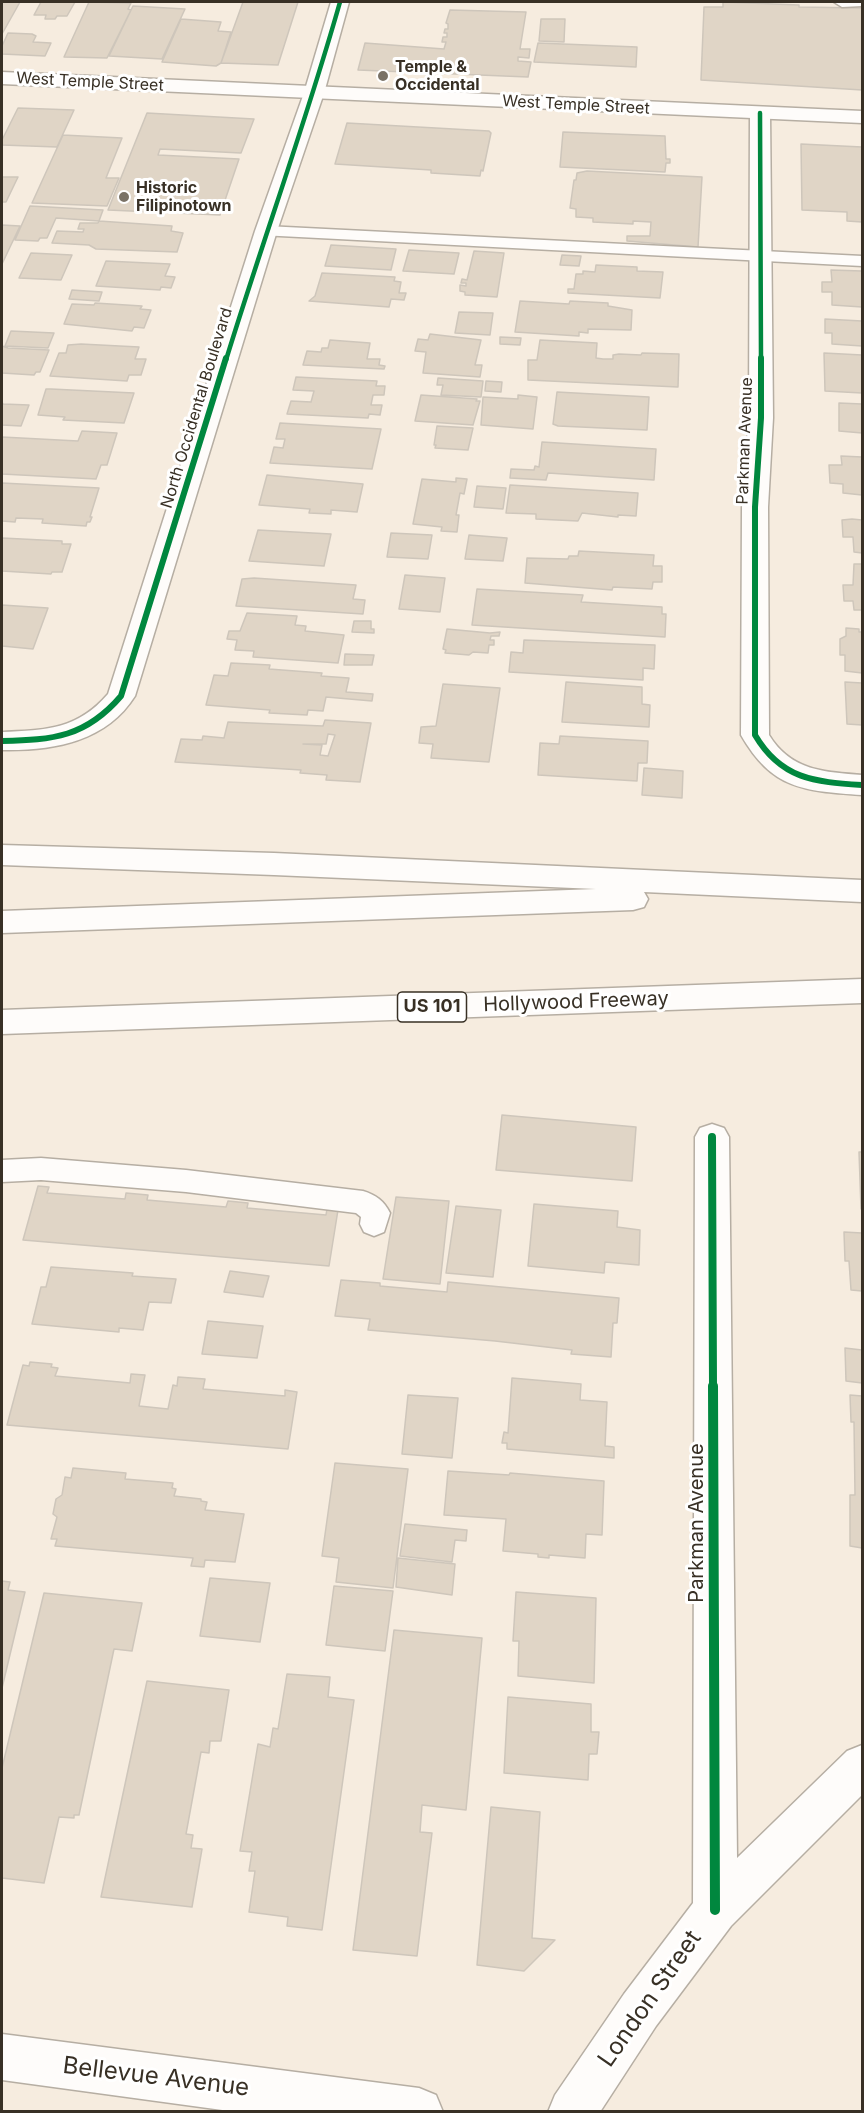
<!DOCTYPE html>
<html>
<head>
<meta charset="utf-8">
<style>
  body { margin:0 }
  #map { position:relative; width:864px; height:2113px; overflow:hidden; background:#f6ecdf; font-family:Inter,sans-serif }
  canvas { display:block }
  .frame { position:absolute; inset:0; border:3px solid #383025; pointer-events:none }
</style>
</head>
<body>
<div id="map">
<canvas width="864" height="2113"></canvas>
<div class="frame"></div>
</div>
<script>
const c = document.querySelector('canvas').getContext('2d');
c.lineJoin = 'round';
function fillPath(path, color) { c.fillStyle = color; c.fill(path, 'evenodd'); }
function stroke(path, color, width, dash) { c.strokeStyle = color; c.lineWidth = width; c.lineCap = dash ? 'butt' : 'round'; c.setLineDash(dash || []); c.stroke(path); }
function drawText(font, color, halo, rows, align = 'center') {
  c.font = font + ' Inter,sans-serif'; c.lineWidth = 6; c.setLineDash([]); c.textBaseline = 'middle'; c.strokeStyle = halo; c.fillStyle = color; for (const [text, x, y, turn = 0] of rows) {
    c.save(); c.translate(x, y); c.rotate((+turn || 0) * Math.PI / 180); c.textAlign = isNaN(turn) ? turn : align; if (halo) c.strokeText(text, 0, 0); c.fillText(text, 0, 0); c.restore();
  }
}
const building = new Path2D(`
  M2,2H20L2,34Z
  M41,2H75L67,16H57L55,19H45L46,15H34Z
  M89,2L131,3L128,9L131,10L107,58L64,57Z
  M243,2H298L278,65L221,63Z
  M723,2L799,5V7L862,8V90L701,80L704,7H723Z
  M133,6L185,9L162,59L109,56Z
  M450,10L526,12L520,49H530L529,58L518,57V61L531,62L528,77L358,70L365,43L444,49L446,42H442L443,37H447V33H444L445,29H448V24L446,23Z
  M181,19L221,22L218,31L231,32L221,63L216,66L162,62Z
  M541,19H565L564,42L539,41Z
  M8,33L32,34L36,36L33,42L51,43L45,56L2,54V46Z
  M538,43L637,47L636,67L534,62Z
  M18,108L74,110L57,147L2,145V140Z
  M147,113L254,119L241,153L160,149L158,155L239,159L220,215L108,210Z
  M347,123L489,131L491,133L483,171L481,170L480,176L431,173V170L335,164Z
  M563,132L665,136L666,159H670V163H666L665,172L560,167Z
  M63,135L122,138L106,178H119L107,206L32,203Z
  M801,144L862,147V222L847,221V212L802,210Z
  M587,171L702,177L698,247L627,241V236H650L651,222L633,221V224L593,222V218L576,217V209L570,208L574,180H576L577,173Z
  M2,177H18L6,202H2Z
  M30,206L103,210L99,221L56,218L47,238H40L38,241L15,240Z
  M99,221L172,226L171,231L183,233L177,252L96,249L89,245L52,243L57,231L83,232L84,229H78L80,223H98Z
  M2,225L20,226L2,264Z
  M331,245L396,249L391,270L325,266Z
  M409,250L459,253L454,274L403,271Z
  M474,251L504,253L497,297L465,295V292L460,291V285L466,286V283H461L462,279L467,280Z
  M31,253L72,255L61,280L19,278Z
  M562,255L581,256L579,266L560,265Z
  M106,261L170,264L165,276L175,277L171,288L161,287L160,290L96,286Z
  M596,265L637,267V271L663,272L660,298L568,293V289H574L576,274H583V271L595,272Z
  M831,270L862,271V307L832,305V292H822V282H832Z
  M322,273L395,277L394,281L401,282L399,293H406L404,300L391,299L389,307L309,301L315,296Z
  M72,290L102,292L99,301L69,299Z
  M520,301L569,304L570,301L608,303V306L632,310L631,330L588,329V333L579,332V336L515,332Z
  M95,303L142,306L140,309L151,310L144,328L134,327L132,331L64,324L72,304L94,305Z
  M459,312L493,313L490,335L455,333Z
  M825,319L862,321V346L832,344V333H825Z
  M11,331L54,333L48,348L5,346Z
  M430,334L481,340L475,365H482L480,377L423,373L426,352L415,351L418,339L428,340Z
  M500,337L521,338L520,345L500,344Z
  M330,340L370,343L367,359H380L379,365L385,366L384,369L303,365L307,351L321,352L322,348H328Z
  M540,340L597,343L596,358L603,359H613V355L619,354L641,355L642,353L679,354L678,387L528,380V360H537Z
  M81,344L139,347L135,359H146L141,375H129L127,381L50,376L59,353H66L68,345Z
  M2,346L8,348L49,350L40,372H36L34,375L2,373Z
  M824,353L862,355V393L825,391Z
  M296,377L377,381L376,386H385L384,395H373L371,405H382L380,415L369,414L368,418L287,414L291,401L311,402L314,391L293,390Z
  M438,378L483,381L481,397L441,395L443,385H437Z
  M486,381L502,382L501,392L485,391Z
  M46,389H51L134,393L124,423L63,420L65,417L38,415Z
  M557,392L649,397L647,430L558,426L553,424Z
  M421,395L477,399L476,401H480L473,425L415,421Z
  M518,395L537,397L533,429L481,425L483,397L518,399Z
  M2,402L3,404L29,405L21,426L2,425Z
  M839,403L862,404V433L839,431Z
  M280,423L381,429L372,469L270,463L274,447L283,448L285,439H276Z
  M437,426L473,428L468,450L435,448L436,445H434Z
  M82,431L117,433L107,465H101L96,479L2,474V437L78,441Z
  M542,442L656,449L654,480L548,473L546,480L510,478L511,469L534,470L535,466L539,467Z
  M841,456L862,457V495L843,493V484L830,483L829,465H842Z
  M267,475L363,484L357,512L331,510V514L309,513L310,509L259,505Z
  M456,478L467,479L464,494L460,493L456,515H459L457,532L441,531L442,527L413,524L422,479L456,482Z
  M2,483L99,488L90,517H92L90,522H87L86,526L42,523L43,519L16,518L15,522L2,521Z
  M510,485L638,493L636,516L618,515V517L582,513L578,521L536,519V514L506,513Z
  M477,486L506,488L503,509L474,507Z
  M852,519L862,520V553L854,552L853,537H843L842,520Z
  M258,530L331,534L324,566L249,561Z
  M391,533L432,535L428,559L387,557Z
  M469,535L507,538L503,561L465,559Z
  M2,538L62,541V544H71L62,572H52L51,574L2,571Z
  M579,551L654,555L653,566H662V582H653L652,589L613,587L612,590L525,583L527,558L568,559L569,556H578Z
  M854,564H862V610H854L853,601H844L843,585H853Z
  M405,575L445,578L440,612L399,609Z
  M254,578L356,585L353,599L365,600L363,614L236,606L242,579Z
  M477,589L583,595L581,602L662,607V614H666L665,637L472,625Z
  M2,605L48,608L33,649L2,646Z
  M247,613L297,616L295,625L306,626L305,631L344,635L338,663L253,657L254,651L235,650L237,640L227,639L229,631H240Z
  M354,621H371V629H374V633L352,632Z
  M846,628L859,629V632H862V673L845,671V655H840V639L846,636Z
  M447,629L490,633L500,632L499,636H491L490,640H494V645H489L488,653L473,652L469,655L445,653L446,650L443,649Z
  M524,640L655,645L654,669L643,668V680L509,672L511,652L523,653Z
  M345,654L374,655L372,665H344Z
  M231,663L270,665L269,669L322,673L321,676L349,678L346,692L373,694L372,701L326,697L323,711L308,710L307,715L269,713L270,710L206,705L214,675L228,676Z
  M566,682L642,687V704L650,705L649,727L562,722Z
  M845,682L862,683V725L847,724Z
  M443,684L500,688L489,762L431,758L433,744L419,743L421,727L436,726Z
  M325,720L371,723L360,782L326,780L327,775L300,773L301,770L175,762L181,739L202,740L203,736L224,738L228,722L323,726ZM328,734L335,735L328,756L320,755L322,745L303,744H326Z
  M560,736L648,741L647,763H638L637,781L538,775L540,743L559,744Z
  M644,768L683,771L682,798L642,795Z
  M502,1115L636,1127L632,1181L496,1170Z
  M859,1152H862V1209H861Z
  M38,1186L49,1187L47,1193L125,1199L126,1193L148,1195L147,1200L226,1207L228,1201L248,1203L247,1208L326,1215L327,1209L338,1210L329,1266L23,1240Z
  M396,1197L449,1201L440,1284L383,1279Z
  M534,1204L618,1211L617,1227L640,1230L639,1265L605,1262L604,1273L528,1266Z
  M456,1206L501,1210L493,1277L446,1273Z
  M844,1232L862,1233V1291L851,1290L849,1261H845Z
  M51,1267L133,1273L132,1276L176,1279L171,1303L149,1302L143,1330L119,1328V1332L32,1324L41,1287H46Z
  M230,1271L269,1276L263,1297L224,1292Z
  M341,1280L380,1283V1286L447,1292L448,1282L619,1298L617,1323H613L611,1357L571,1354L572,1350L495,1341L368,1330L370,1319L335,1316Z
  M208,1321L263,1326L257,1358L202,1354Z
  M845,1348L862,1350V1383L846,1381Z
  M30,1362L52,1364L51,1367L58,1368L55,1376L130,1383L131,1374L145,1375L139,1406L168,1409L173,1385L177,1386L178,1377L205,1379L203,1389L285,1396V1390L297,1392L288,1449L7,1425L23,1365L29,1366Z
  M512,1378L581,1384L580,1400L607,1402L605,1446L614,1447V1458L507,1449V1443H502L504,1432L508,1433Z
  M408,1395L458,1398L452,1458L402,1454Z
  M850,1395L862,1396V1548L850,1546V1495H855L854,1422H851Z
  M335,1463L408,1469L393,1588L336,1582L339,1558L322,1556Z
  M73,1468L126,1473L125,1479L173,1483L172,1488L176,1489L174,1496L201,1499V1501L207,1502L205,1510L244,1514L235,1562L205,1560L204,1567L191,1566L193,1558L55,1546L57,1539H51L57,1517L53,1514L56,1499L62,1495L65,1477L71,1478Z
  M448,1471L509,1475L510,1473L604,1481L602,1535L586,1534L585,1558L549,1555V1558L538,1557V1554L503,1551L506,1519L444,1515Z
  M405,1524L467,1530L466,1541L455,1540L452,1562L400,1556Z
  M398,1558L455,1564L452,1595L396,1587Z
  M210,1578L270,1583L260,1642L200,1636Z
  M2,1581L10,1582L8,1590L25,1592L2,1688Z
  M334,1586L393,1591L385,1651L326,1645Z
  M516,1592L596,1598L594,1683L518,1676L519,1641H513Z
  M44,1593L142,1603L132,1651L114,1649L79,1815H74V1818L59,1817L44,1883L2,1878V1768Z
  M394,1630L482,1638L466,1810L422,1805L420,1832L432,1833L417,1956L353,1950Z
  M287,1674L330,1677L328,1697L354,1700L322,1930L287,1926L288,1917L249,1912L255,1871H249L252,1852L240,1851L258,1744L270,1747L273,1728L278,1729Z
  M147,1681L229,1690L221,1741H210L209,1753L201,1752L186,1834L193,1835L191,1848L202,1849L192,1907L101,1897Z
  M508,1697L591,1704V1732H599L597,1754H589L588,1780L504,1773Z
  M491,1807L540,1812L532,1938L555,1940L524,1971L477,1965Z`);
const service = new Path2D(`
  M834,2H862V6L842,7Z
  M266,226L862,256V266L260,235L257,231L260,227Z
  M41,1158L186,1170L363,1191C376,1195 384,1201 390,1213L384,1232L374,1236L364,1232L360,1224L361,1217L356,1213L186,1192L41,1180L2,1182V1160Z`);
const minor = new Path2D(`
  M331,2H349L324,93L277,231L135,696C106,742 53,751 2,750V732C46,730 77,730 108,694L255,231L304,93Z
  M760,107L767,109L770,113L773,418L768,507L769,735C791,771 825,772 862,775V795C803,791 772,789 741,735L742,507L749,418L750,113L753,109Z
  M712,1124L724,1128L729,1137L737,1858L847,1751L862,1745V1795L731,1926L656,2026L600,2112H548L555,2095L624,1994L693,1903L695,1137L700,1128Z`);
const tertiary = new Path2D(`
  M2,2034L419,2088L436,2095L443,2112H237L2,2080Z`);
const secondary = new Path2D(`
  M2,72L862,111V123L2,84Z`);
const motorway = new Path2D(`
  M2,845L274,853L862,880V902L644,892L648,899L644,907L633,910L2,933V911L596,889L274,875L2,865Z
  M862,979V1003L2,1034V1010Z`);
const cyclewayFar3 = new Path2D(`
  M760,113L761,360
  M226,360C263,240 306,122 340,2`);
const cyclewayFar2 = new Path2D(`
  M761,358V418L755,507V735C781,779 814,782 862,785
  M2,741C53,740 86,737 121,696L226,358`);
const cyclewayFar1 = new Path2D(`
  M712,1137L713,1388`);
const cycleway = new Path2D(`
  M713,1386L715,1910`);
const markers = [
  [383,76,6,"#7a7266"],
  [124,197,6,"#7a7266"]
];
const farPoinames = [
  ["Temple &",395,67],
  ["Occidental",395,85],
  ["Historic",136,188],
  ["Filipinotown",136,206]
];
const farStreetnames = [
  ["West Temple Street",90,82,3],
  ["West Temple Street",576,105,3],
  ["North Occidental Boulevard",197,408,-73],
  ["Parkman Avenue",745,441,-88]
];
const shields = [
  [432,1007,69]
];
const shieldNames = [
  ["US 101",432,1007]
];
const streetNames = [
  ["Hollywood Freeway",576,1002,-2],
  ["Parkman Avenue",697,1523,-90]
];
const nearStreetnames = [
  ["London Street",650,1999,-55],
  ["Bellevue Avenue",156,2077,7]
];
fillPath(building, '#e0d5c6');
stroke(building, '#cec6bb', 1.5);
stroke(service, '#b6aea3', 3);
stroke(minor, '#b6aea3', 3);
stroke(tertiary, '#b6aea3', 3);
stroke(secondary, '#b6aea3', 3);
stroke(motorway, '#b6aea3', 3);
fillPath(service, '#fefcfa');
fillPath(minor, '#fefcfa');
fillPath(tertiary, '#fefcfa');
fillPath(secondary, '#fefcfa');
fillPath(motorway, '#fefcfa');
stroke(cyclewayFar3, '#00873e', 4.5);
stroke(cyclewayFar2, '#00873e', 6);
stroke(cyclewayFar1, '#00873e', 8);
stroke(cycleway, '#00873e', 10);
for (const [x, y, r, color] of markers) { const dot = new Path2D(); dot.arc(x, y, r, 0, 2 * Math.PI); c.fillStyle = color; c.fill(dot); stroke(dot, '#fff', 2); }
drawText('bold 16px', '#383025', '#fff', farPoinames, 'left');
drawText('16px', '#383025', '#fff', farStreetnames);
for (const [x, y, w] of shields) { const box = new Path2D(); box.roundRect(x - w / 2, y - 15, w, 30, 4.5); c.fillStyle = '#fff'; c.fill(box); stroke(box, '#383025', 1.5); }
drawText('bold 18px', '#383025', null, shieldNames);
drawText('20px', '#383025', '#fff', streetNames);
drawText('24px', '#383025', '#fff', nearStreetnames);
</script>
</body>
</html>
